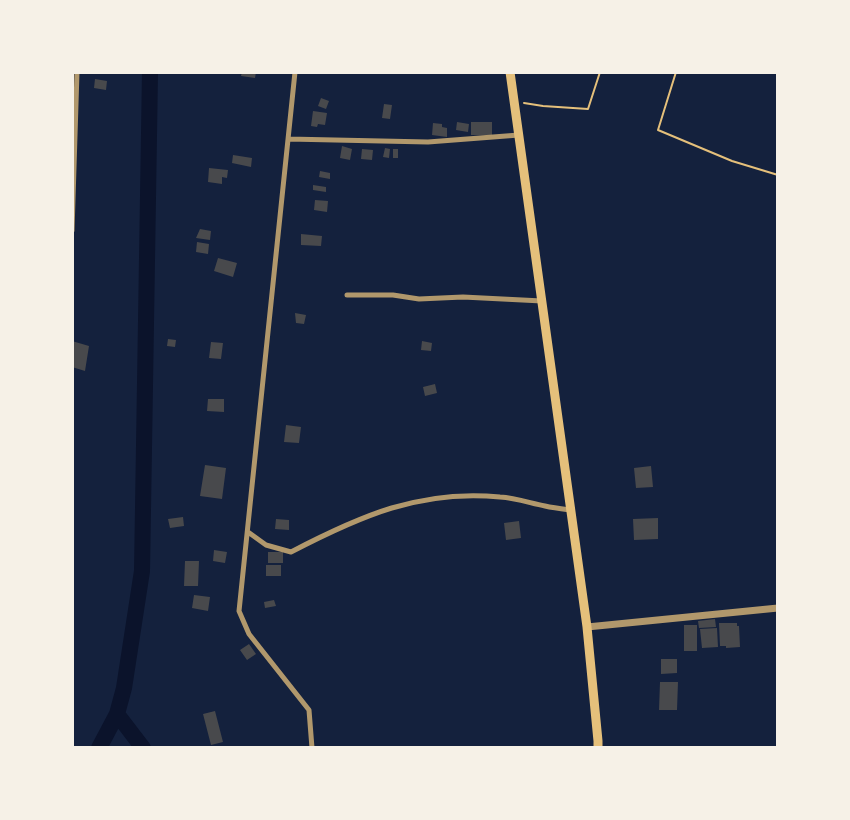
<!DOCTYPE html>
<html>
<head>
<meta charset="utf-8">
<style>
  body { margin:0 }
  #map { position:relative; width:850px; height:820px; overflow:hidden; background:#14213d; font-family:"PT Sans Narrow",sans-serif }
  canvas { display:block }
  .frame { position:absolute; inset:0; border:74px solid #f6f1e7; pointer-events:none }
</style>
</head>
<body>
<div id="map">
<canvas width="850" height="820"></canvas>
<div class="frame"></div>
</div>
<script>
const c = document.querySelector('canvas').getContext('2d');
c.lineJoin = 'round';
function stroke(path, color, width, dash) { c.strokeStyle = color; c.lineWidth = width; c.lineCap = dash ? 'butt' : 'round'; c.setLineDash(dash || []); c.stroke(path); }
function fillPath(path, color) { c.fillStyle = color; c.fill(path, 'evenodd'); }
const river = new Path2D(`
  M117,714L143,748
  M99,748L117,714L124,688L142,571L150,72`);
const building = new Path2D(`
  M242,72H256L255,78L241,76Z
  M95,79L107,81L106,90L94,88Z
  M321,98L329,101L326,109L318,106Z
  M384,104L392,105L390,119L382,118Z
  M313,111L327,113L325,125L318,124L317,127L311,126Z
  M457,122L469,124L468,132L456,130Z
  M471,122H492V135H471Z
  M433,123L442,124V127L447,128V137L432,135Z
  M342,146L352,149L350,160L340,158Z
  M385,148L390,149L389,158L383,157Z
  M362,149L373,150L372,160L361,159Z
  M393,149H398V158H393Z
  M233,155L252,158L251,167L232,163Z
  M209,168L228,170L227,178L222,177V184L208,182Z
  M320,171L330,173V179L319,177Z
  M313,185L326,187V192L313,190Z
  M315,200L328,201L327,212L314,210Z
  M200,229L211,231L210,240L196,238Z
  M301,234L322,236L321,246L301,245Z
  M197,242L209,244L208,254L196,252Z
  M218,258L237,263L233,277L214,271Z
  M295,313L306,315L304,324L296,323Z
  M168,339L176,340L175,347L167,346Z
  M72,341L89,346L85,371L72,367Z
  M422,341L432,343L431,351L421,350Z
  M211,342L223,343L221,359L209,358Z
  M435,384L437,393L425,396L423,387Z
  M208,399H224V412L207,411Z
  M286,425L301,427L299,443L284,442Z
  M205,465L226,468L222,499L200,496Z
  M651,466L653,487L636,488L634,468Z
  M183,517L184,526L170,528L168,519Z
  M658,518V539L634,540L633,519Z
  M276,519L289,520V530L275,529Z
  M519,521L521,538L506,540L504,523Z
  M214,550L227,552L225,563L213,561Z
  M268,552H283V563H268Z
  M185,561H199L198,586H184Z
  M266,565H281V576H266Z
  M194,595L210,597L208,611L192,608Z
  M274,600L276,606L265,608L264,602Z
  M715,619L716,627L699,628L698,621Z
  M719,623H737V626H739L740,647L726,648V646H720Z
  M684,625H697V651H684Z
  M717,628L718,647L702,648L700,629Z
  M249,644L256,654L247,660L240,650Z
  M661,659H677V673L661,674Z
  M660,682H678L677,710H659Z
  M215,711L223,742L211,745L203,714Z`);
const path = new Path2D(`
  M676,72L658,130L732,161L778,175
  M524,103L543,106L588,109L600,72`);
const minor = new Path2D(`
  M295,72L239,611L249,634L309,710L312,748
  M288,139L428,142L519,135
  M72,231L77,72
  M347,295H393L419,299L463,297L542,301
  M248,532L266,545L291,552C360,516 421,489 500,497C516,498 530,503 545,506C554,508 563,509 571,510`);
const tertiary = new Path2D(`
  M587,627L778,608`);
const trunk = new Path2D(`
  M510,72L587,627L598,741V748`);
stroke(river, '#0b132b', 16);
fillPath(building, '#48494c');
stroke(path, '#e5c07b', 2);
stroke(minor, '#b1986c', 5);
stroke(tertiary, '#b1986c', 7);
stroke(trunk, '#e5c07b', 9);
</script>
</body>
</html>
